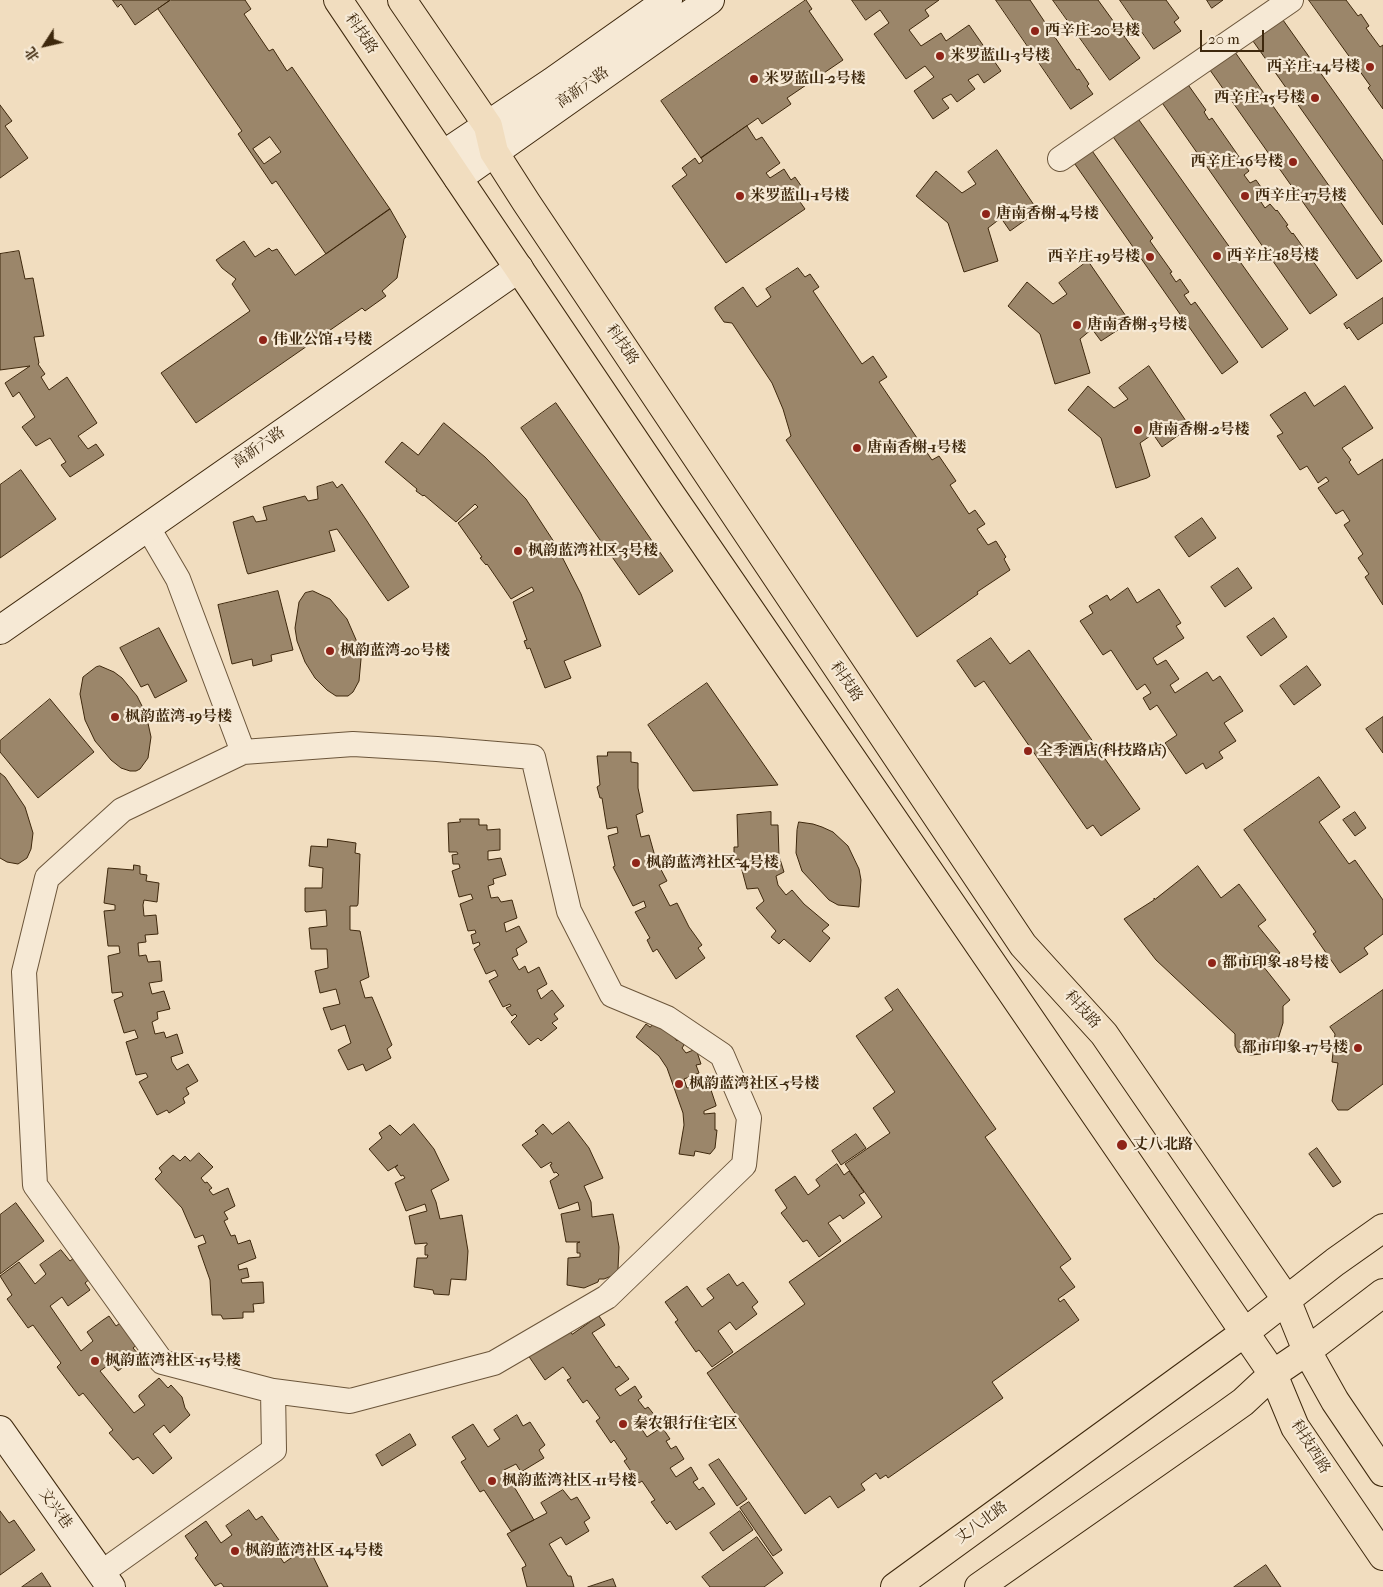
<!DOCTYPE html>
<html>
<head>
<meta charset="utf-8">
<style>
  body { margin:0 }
  #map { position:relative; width:1383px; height:1587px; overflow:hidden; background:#f1ddbf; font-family:"IM FELL French Canon","Noto Serif SC",serif }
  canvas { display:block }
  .north { position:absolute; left:20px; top:20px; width:50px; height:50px; -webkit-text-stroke:4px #f6e9d5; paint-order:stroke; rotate:235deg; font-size:14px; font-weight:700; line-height:20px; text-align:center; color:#3e280d }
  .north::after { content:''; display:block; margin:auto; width:18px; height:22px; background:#3e280d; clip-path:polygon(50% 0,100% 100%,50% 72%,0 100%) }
  .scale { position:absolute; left:1200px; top:30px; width:64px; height:22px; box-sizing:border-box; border:2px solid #3e280d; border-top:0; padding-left:6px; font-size:15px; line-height:18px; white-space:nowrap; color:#3e280d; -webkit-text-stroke:4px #f6e9d5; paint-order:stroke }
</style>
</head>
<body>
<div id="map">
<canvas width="1383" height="1587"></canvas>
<div class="north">北</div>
<div class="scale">20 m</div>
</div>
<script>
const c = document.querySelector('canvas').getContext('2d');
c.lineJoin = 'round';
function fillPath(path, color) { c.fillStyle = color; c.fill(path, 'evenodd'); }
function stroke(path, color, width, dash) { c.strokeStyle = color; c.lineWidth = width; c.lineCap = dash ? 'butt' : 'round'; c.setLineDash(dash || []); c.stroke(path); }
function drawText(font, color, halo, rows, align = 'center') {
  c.font = font + ' "IM FELL French Canon","Noto Serif SC",serif'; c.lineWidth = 4.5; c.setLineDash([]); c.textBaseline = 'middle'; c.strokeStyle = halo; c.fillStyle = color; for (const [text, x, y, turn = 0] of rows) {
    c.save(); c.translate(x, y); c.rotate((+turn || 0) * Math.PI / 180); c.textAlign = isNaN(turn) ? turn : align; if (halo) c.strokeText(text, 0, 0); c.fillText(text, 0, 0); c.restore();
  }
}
const building = new Path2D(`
  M113,0H170L135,25L121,4L118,7Z
  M171,0H245L251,9L244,14L269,51L273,49L287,71L292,67L390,209L326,254L276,181L272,184L238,134L242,131L158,9ZM270,137L281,152L264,164L253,149Z
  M806,0L812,9L809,11L843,60L787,98L791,104L762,124L758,118L701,158L661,101Z
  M852,0H939L925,10L929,16L909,30L921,46L941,33L946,41L969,25L1001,71L984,83L978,74L968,80L975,89L957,102L951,94L942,99L949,108L933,119L914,91L934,77L925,66L906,79L874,34L889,23L880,10L866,20Z
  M996,0H1030L1077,70L1079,69L1089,84L1087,86L1093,94L1071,109Z
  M1053,0H1098L1140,58L1110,80Z
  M1120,0H1166L1179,18L1174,22L1181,31L1154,49Z
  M1207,0H1223L1212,8Z
  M1309,0H1346L1358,16L1361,14L1369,26L1366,28L1380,47L1383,45V109L1368,88L1370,86Z
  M1278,13L1383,161V225L1248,34Z
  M1230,45L1382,261L1357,279L1205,63Z
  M1184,79L1206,110L1204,112L1209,120L1212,118L1249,171L1244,175L1250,183L1256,180L1266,194L1259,199L1265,208L1270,204L1276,211L1277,210L1288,225L1286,226L1292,234L1293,233L1337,295L1310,314L1158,97Z
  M0,105L12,121L5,126L28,158L0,178Z
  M1134,113L1288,329L1262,348L1109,131Z
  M747,126L756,140L762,137L780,163L766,173L770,178L784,169L791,180L795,177L806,193L798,199L805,209L726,263L672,186L687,175L682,168L695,158L699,164L703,161L701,158Z
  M1088,145L1153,238L1150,241L1172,272L1170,273L1176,282L1180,279L1189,292L1184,295L1191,305L1195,302L1238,362L1222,374L1070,157Z
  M997,150L1038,211L1010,231L1001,218L988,228L998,261L964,272L948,223L916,196L936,171L962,193L976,184L968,172Z
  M390,209L406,237L404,239L397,278L382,291L386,296L365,311L362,308L196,423L161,373L250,311L232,284L236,279L222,268L216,260L244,241L255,257L269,248L272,251L277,249L295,275Z
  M19,251L25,279L33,278L44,336L34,337L39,363L38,364L45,374L41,377L49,390L67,377L97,423L78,436L88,449L96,444L104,455L70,477L61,465L66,462L50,438L36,446L22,427L35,417L19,392L13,397L5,383L30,366L0,370V254Z
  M1088,261L1130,322L1101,341L1092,329L1080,339L1090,373L1055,384L1040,334L1008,306L1027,282L1053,304L1067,294L1059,283Z
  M798,268L805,277L810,274L819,287L813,291L862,364L873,356L887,377L879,382L932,460L939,456L952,475L956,481L950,485L969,514L975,510L985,524L977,529L988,545L996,541L1006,557L1004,559L1010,570L977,592L978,594L917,637L786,440L791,436L783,409L772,383L732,323L724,322L715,309V307L743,287L757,307L771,297L766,289Z
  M1383,298V323L1358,340L1349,327L1347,329L1344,324Z
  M1149,366L1190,427L1162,447L1153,434L1140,443L1150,476L1147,478L1116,488L1101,438L1068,410L1088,386L1114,408L1128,399L1119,388Z
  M1345,386L1373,428L1342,448L1351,460L1349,462L1358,475L1383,459V605L1365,577L1369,574L1358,558L1363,554L1344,525L1350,521L1343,510L1336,514L1318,488L1329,481L1326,477L1318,483L1307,466L1300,470L1277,436L1283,433L1270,415L1305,392L1314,406Z
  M556,403L673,571L639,595L521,428Z
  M444,423L485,457L526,499L556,545L581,594L601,646L564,661L571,678L545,688L530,648L527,649L524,641L527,640L513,602L534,591L532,587L511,599L487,564L486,565L480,558L482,557L458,523L478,507L475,504L456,522L424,495L423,496L416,491L417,489L385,462L402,442L418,455Z
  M21,470L56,519L0,558V485Z
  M333,482L337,488L342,484L367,521L409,587L388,601L337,529L329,531L335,551L248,574L247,572L233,522L253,516L256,522L267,520L263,507L305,496L308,501L318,499L317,487Z
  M1202,518L1216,538L1189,557L1175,537Z
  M1238,568L1252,588L1225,607L1211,587Z
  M1128,588L1137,603L1159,589L1181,623L1176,626L1184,638L1153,658L1157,665L1166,660L1179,679L1170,685L1175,693L1207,672L1213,681L1220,676L1243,711L1224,723L1236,741L1219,752L1223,758L1206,769L1203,763L1186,774L1165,743L1177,735L1157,705L1150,710L1143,698L1151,693L1145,684L1137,690L1111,650L1103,655L1080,621L1093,613L1089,606L1107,595L1110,600Z
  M278,591L293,650L271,655L272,661L253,666L252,659L232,664L218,605Z
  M313,591L330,599L347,619L357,642L361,659L359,681L353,692L348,696H336L327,690L315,678L305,662L297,641L295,628L299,602L305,593Z
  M1274,618L1287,637L1261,656L1247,637Z
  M159,628L187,681L155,698L148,684L141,687L120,648Z
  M991,638L1010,664L1029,650L1140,809L1101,836L1093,825L1087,829L984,681L975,687L957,661Z
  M100,666L114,672L122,678L137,696L146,714L151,737L148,758L140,769L136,771H130L121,768L111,760L95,741L85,720L80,694L83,677L96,667Z
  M1307,666L1321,685L1294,705L1280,686Z
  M707,683L778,785L693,791L648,725Z
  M50,699L94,752L38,798L0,752V741Z
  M1383,717V753L1366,729Z
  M608,752H631V762L638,763V788L643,812L636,815L641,837L649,835L656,860L667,881L659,885L670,906L677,903L689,927L702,945L698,948L705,958L676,979L657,949L653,952L647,940L650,938L635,912L646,907L644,901L633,906L613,867L615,866L608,836L618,833L617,827L607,829L602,798H600L597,787L600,785L597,756H607Z
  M0,773L5,777L25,807L33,833L31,849L27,858L18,864L7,862L0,858Z
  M1319,777L1340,807L1319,822L1349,864L1355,860L1383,900V934L1364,948L1368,954L1340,973L1313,934L1316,932L1244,830Z
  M771,812V825H778L779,856L784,872L776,876L778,885L786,895L792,890L804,904L829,925L822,931L830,938L810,962L784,939L779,944L771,937L776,931L756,908L764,901L758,888L747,889L739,859L734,860V847H738L737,815Z
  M1355,812L1366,828L1355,836L1343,820Z
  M460,819H479V825H487V830L500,829V850L488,851V860L501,858L506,875L493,879L494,884L488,886L491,898L498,897L501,902L512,900L517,918L504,923L506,932L519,926L527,942L516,949L518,955L512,958L519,970L525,966L528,973L539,967L547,984L537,990L541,999L552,990L564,1006L554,1014L558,1019L552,1023L557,1028L541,1041L538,1038L529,1045L511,1022L517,1016L515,1014L512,1016L506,1008L511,1006L510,1004L503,1007L489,981L498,976L495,970L486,974L474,949L480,945L479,942L473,944L471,935L476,933L475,930L468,931L460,904L473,899L471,894L459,897L452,871L460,868L459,864H453L452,855L458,854L457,852H449L448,823L460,822Z
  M799,822L813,824L822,827L833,832L848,846L859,869L861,880L859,907L838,905L829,900L802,871L796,853L797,830Z
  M328,839L356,843L355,853L360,854L358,904L357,906H350V930L360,931L369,977L360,981L365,998L372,997L392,1045L387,1049L391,1058L366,1071L363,1064L348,1070L338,1050L351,1043L345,1025L331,1030L323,1008L340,1004L336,989L320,993L315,971L328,968L327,949H311L309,928L327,926L326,910L306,912L305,911V888H322L323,868L309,866L311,846L327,847Z
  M134,865L140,866V874L147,875L146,881L159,883L157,902L144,900L143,905L144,916L156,915L158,934L145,935L146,942L138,943L139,956L146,955L148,962L160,961L162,981L149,983L152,994L164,991L170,1009L157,1012L158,1019L152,1022L155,1034L164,1032L166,1038L177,1034L183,1053L171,1057L172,1062L177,1070L188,1064L198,1081L186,1088L189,1094L183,1098L185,1103L169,1113L167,1110L157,1115L139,1082L148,1077L146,1073L136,1075L126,1042L138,1038L135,1030L124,1033L114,1000L123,996L122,992L112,993L108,956L120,953L119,946H108L104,911L115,910V905L104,903L108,868L133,870Z
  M1198,866L1221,898L1239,884L1266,920L1258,926L1280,953L1263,966L1290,1000L1283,1006V1023L1278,1039L1273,1045L1261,1054L1251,1055L1238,1052L1235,1046V1034L1156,960L1124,919L1154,900V898L1155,899Z
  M898,989L996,1129L985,1137L1071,1259L1060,1267L1075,1287L1058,1299L1060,1302L1064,1299L1079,1320L992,1382L1003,1398L888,1478L886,1475L880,1479L876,1473L861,1484L865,1490L838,1508L830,1496L805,1514L707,1373L805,1304L789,1282L882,1217L845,1164L890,1133L873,1108L895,1092L856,1036L893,1010L885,998Z
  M1383,990V1084L1348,1110H1338L1332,1101L1338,1063L1332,1062L1335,1034L1330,1027Z
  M660,1015L674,1033L673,1036L677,1041L679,1039L684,1045L682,1048L686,1053L696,1049L701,1064L696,1065L699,1073L684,1079L687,1088L708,1081L716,1105V1106L704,1111V1114L715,1113V1130H717L715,1148L710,1154L695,1151L694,1156L679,1154L684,1125L683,1113L667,1068L659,1056L636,1037L646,1024L650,1027Z
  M569,1122L589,1148L603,1178L584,1186L591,1202L592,1217L613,1214L619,1247L618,1269L614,1275L604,1279H599L598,1282L584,1288L567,1285L568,1258L580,1257V1253H577V1243L580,1242H566L561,1214L580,1210L578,1202L559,1209L550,1181L559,1175L556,1172L554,1173L550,1165L552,1164L551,1162L541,1168L522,1145L538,1134L535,1131L543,1124L552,1134Z
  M414,1124L434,1149L449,1180L431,1190L436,1202L440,1219L462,1215L468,1251L466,1280L451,1279L449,1295L434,1294L433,1290L414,1287L417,1258H427L428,1255H425V1246L427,1245V1243L415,1244L409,1216L427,1211L425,1204L406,1211L395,1183L405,1178L403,1175L401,1176L395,1167L398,1165L388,1171L369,1149L382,1138L379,1133L390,1125L400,1135Z
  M856,1134L866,1148L841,1165L832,1151Z
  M1317,1148L1341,1182L1333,1187L1309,1154Z
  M199,1153L213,1167L201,1178L205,1183L207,1182L212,1188L209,1190L213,1195L228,1188L235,1206L224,1212L228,1219L224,1221L231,1236L235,1235L238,1244L250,1240L256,1258L238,1265L239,1270L247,1268L249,1277L241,1279L242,1283L263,1282L264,1303L253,1304L254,1312H243V1318L223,1319L221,1315H212L210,1280L198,1246L206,1243L203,1235L195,1238L182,1208L155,1179L162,1172L159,1168L173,1155L180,1161L185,1156L190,1161Z
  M837,1164L844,1175L849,1171L864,1192L859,1195L865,1203L843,1219L840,1215L828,1223L841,1241L819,1257L807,1240L803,1242L781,1213L787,1208L775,1190L795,1176L808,1195L820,1186L816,1180Z
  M16,1203L44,1241L0,1274V1215Z
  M61,1250L70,1261L74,1258L91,1278L85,1283L90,1290L68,1306L62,1297L50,1306L81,1351L93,1341L87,1332L103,1320L109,1316L116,1326L123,1321L140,1342L133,1348L139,1355L118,1371L111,1363L100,1371L134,1413L145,1405L139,1397V1395L159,1378L168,1388L171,1385L182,1397L185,1408L190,1415L170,1433L164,1425L153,1434L172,1458L153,1474L138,1457L133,1460L109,1433L113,1430L83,1393L79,1396L57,1367L61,1363L33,1325L28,1328L7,1299L12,1295L0,1276L19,1262L35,1284L46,1274L40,1265Z
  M729,1274L737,1286L743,1282L758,1302L752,1307L757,1314L736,1330L730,1322L718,1331L733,1352L712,1367L699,1350L696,1352L675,1322L678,1320L665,1302L687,1286L702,1307L714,1298L707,1289Z
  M599,1316L605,1325L592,1333L616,1368L619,1366L629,1379L615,1389L620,1396L635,1386L642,1397L638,1400L645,1409L648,1407L656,1417L641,1428L647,1437L662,1427L670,1439L666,1441L671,1449L676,1446L684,1459L670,1468L676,1477L691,1467L698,1479L693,1482L699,1490L703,1487L715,1504L676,1530L670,1521L667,1524L651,1502L655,1500L642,1481L639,1483L624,1461L627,1459L614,1440L611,1443L596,1421L600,1418L587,1400L583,1403L567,1380L571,1378L563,1367L545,1380L519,1342L567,1326L572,1334Z
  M517,1415L523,1426L530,1422L545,1445L539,1450L544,1458L521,1472L516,1464L504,1470L534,1520L511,1531L484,1490L480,1492L461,1462L466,1459L452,1437L473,1424L488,1447L500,1439L494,1430Z
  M410,1434L416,1445L382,1466L376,1455Z
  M719,1459L747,1499L737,1506L709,1465Z
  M563,1490L571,1500L577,1497L590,1518L584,1522L589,1531L566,1545L561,1537L549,1544L568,1576H571L574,1587H527L522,1568L526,1566L525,1563L507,1534L547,1513L541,1503Z
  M749,1502L782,1550L773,1556L740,1508Z
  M249,1510L256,1520L262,1516L279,1540L272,1545L284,1563L308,1546L328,1587H224L221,1583L215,1586L195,1558L198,1555L185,1536L206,1521L221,1543L232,1535L226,1526Z
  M0,1511L9,1523L14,1520L35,1550L0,1575Z
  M740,1511L753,1530L723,1551L710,1533Z
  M757,1537L783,1573L764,1587H710L702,1577Z
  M1266,1565L1281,1587H1234Z
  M42,1573L51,1587H22Z
  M613,1579L616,1587H588Z`);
const street = new Path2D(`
  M1060,159L1291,0
  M147,526L178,579L243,752
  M101,1573L274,1450L273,1391L350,1401L494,1363L607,1297L744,1165L749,1118L722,1055L667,1018L612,995L569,911L533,757L437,749L353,744L243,752L122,810L47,878L24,972L35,1185L162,1362L273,1391`);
const secondary = new Path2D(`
  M443,155L552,82L668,0
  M458,178L710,0
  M0,630L519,268
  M0,1430L111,1587`);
const primary = new Path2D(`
  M338,0L672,496L1273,1374L1295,1427L1383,1556
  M402,0L488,126L494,152L526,202L1023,945L1104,1034L1286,1299L1307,1351L1335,1401L1383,1472
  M895,1587L1244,1333L1335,1262L1383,1228
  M979,1587L1222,1417L1243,1402L1273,1374L1307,1351L1383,1293`);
const markers = [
  [1035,31,5,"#8f2418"],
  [940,56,5,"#8f2418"],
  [1370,67,5,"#8f2418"],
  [754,79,5,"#8f2418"],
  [1315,98,5,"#8f2418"],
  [1293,162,5,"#8f2418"],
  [740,196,5,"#8f2418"],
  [1245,196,5,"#8f2418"],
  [986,214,5,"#8f2418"],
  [1217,256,5,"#8f2418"],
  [1150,257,5,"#8f2418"],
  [1077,325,5,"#8f2418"],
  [263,340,5,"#8f2418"],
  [1138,430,5,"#8f2418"],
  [857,448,5,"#8f2418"],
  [518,551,5,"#8f2418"],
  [330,651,5,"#8f2418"],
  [115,717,5,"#8f2418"],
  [1028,751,5,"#8f2418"],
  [636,863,5,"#8f2418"],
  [1212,963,5,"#8f2418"],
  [1358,1048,5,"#8f2418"],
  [679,1084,5,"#8f2418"],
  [1122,1145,6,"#8f2418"],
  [95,1361,5,"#8f2418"],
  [623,1424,5,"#8f2418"],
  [492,1481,5,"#8f2418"],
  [235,1551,5,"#8f2418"]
];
const poiNames = [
  ["西辛庄-20号楼",1045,31],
  ["米罗蓝山-3号楼",950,56],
  ["西辛庄-14号楼",1360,67,"right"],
  ["米罗蓝山-2号楼",764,79],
  ["西辛庄-15号楼",1305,98,"right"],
  ["西辛庄-16号楼",1283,162,"right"],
  ["米罗蓝山-1号楼",750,196],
  ["西辛庄-17号楼",1255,196],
  ["唐南香榭-4号楼",996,214],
  ["西辛庄-18号楼",1227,256],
  ["西辛庄-19号楼",1140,257,"right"],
  ["唐南香榭-3号楼",1087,325],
  ["伟业公馆-1号楼",273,340],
  ["唐南香榭-2号楼",1148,430],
  ["唐南香榭-1号楼",867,448],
  ["枫韵蓝湾社区-3号楼",528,551],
  ["枫韵蓝湾-20号楼",340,651],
  ["枫韵蓝湾-19号楼",125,717],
  ["全季酒店(科技路店)",1038,751],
  ["枫韵蓝湾社区-4号楼",646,863],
  ["都市印象-18号楼",1222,963],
  ["都市印象-17号楼",1348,1048,"right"],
  ["枫韵蓝湾社区-5号楼",689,1084],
  ["丈八北路",1133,1145],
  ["枫韵蓝湾社区-15号楼",105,1361],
  ["秦农银行住宅区",633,1424],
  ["枫韵蓝湾社区-11号楼",502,1481],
  ["枫韵蓝湾社区-14号楼",245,1551]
];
const streetNames = [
  ["科技路",361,34,56],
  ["高新六路",583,88,-35],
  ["科技路",622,345,56],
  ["高新六路",259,448,-35],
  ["科技路",846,682,56],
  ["科技路",1082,1010,48],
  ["科技西路",1310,1447,58],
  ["文兴巷",55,1509,55],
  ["丈八北路",982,1523,-36]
];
fillPath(building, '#9b866a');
stroke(building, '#3e280d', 1);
stroke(street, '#6b553a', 26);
stroke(secondary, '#3e280d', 30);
stroke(primary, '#3e280d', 30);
stroke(street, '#f6e9d5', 24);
stroke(secondary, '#f6e9d5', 28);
stroke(primary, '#f1ddbf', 28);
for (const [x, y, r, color] of markers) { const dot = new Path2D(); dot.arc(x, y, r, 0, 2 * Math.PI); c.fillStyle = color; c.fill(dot); stroke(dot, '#f6e9d5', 2); }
drawText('bold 15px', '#3e280d', '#f6e9d5', poiNames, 'left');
drawText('15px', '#3e280d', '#f6e9d5', streetNames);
</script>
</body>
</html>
